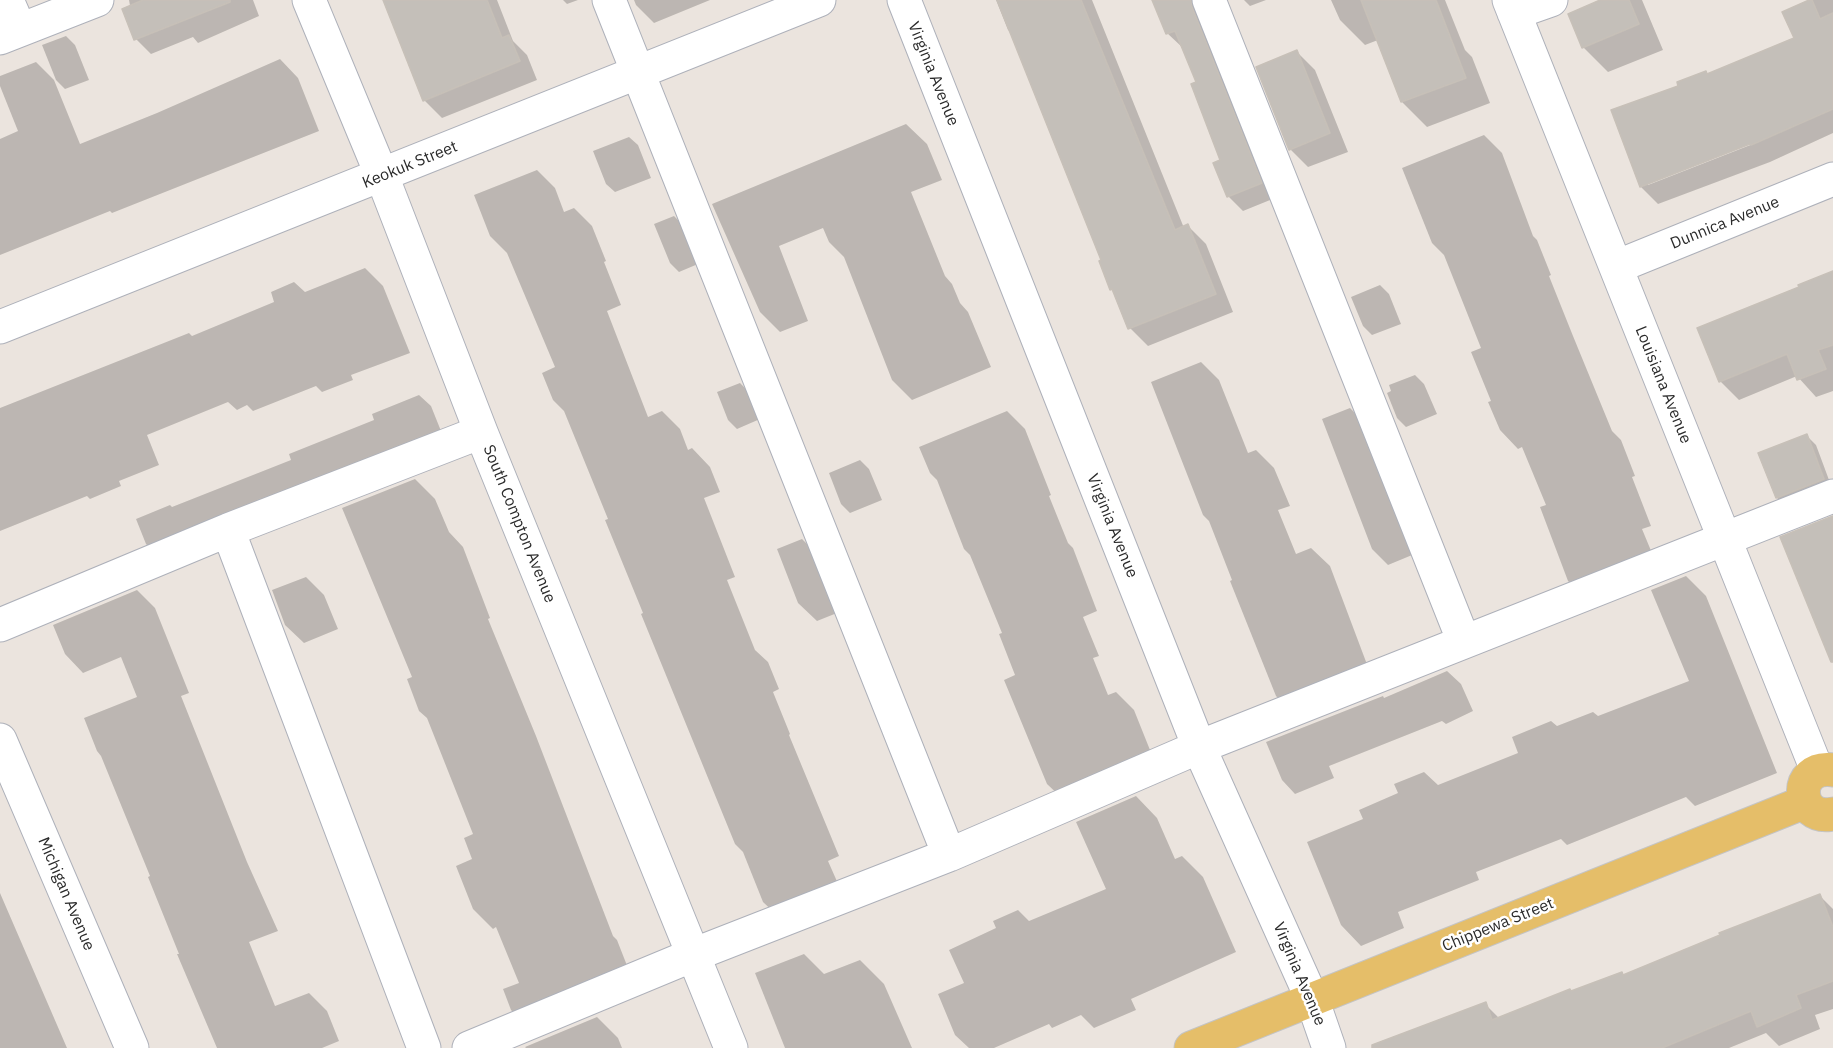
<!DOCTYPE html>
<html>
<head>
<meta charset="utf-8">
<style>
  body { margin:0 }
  canvas { display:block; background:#ebe4de }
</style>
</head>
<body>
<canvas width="1833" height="1048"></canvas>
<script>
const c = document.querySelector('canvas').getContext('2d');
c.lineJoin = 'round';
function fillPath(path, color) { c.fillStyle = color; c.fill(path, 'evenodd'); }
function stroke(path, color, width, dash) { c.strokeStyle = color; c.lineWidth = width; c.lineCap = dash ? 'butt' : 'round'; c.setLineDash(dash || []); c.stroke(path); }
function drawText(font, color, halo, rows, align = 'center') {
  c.font = font + ' "IBM Plex Sans",sans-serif'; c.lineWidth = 5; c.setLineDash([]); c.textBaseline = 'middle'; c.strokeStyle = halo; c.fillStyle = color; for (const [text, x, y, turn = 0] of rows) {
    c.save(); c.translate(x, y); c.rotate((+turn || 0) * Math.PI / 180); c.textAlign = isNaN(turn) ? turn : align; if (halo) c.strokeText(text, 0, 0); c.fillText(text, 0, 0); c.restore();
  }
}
const shadow = new Path2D(`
  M129,0H253L259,16L198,43L193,37L151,54L136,39Z
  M384,0H497L513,41L527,55L537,80L442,118L424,100Z
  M563,0H578L567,4Z
  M634,0H710L654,23L636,5Z
  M996,0H1092L1184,228L1188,226L1206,244L1233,312L1148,346L1130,328L1112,289L1102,261L1013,34L1008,30Z
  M1166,0H1203L1275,198L1243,211L1228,196L1222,161L1198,83L1183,48L1167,33Z
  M1244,0H1266L1250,6Z
  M1331,0H1445L1465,50L1472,57L1490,103L1427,127L1402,102L1378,40L1365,45L1340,20Z
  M1602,0H1642L1663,50L1608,72L1583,47Z
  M1813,0H1833V133L1770,162L1658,204L1641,187L1708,75L1796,39L1784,13ZM1756,139L1758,142L1648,185V182Z
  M66,36L75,45L89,80L65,89L56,80L42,45Z
  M1297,52L1315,70L1348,152L1308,167L1290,149Z
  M280,59L298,78L319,131L112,213L110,211L0,255V139L18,131L0,86V76L36,62L54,80L80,144L157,113Z
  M906,124L927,144L942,180L911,192L945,276L952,284L960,303L968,312L991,367L912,400L892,380L844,257L829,242L823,228L779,246L808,321L780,332L760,312L712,204Z
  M1484,135L1502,153L1533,236L1537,240L1551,275L1549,276L1573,336L1612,431L1621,440L1635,476L1632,477L1651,526L1642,529L1659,570L1586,599L1568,581L1540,507L1546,505L1522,447L1518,449L1500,430L1488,402L1491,401L1471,352L1481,348L1444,255L1432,243L1402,168Z
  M629,137L638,145L651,178L615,192L606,184L593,151Z
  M537,170L555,188L564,212L574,208L592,226L606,261L604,262L621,305L607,311L648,417L662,411L680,429L688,450L692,448L710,467L720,492L704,498L735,577L727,580L755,650L768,662L779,689L773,692L790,734L789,735L839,856L828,861L843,895L782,920L763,902L743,852L735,844L641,614L643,613L605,520L608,519L564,411L553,400L542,373L555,367L507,253L490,236L474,195Z
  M674,216L683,225L698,264L679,272L670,263L654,224Z
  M365,268L383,286L410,353L351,375L353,380L322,392L316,386L253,411L247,405L237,410L228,402L147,435L159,465L119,481L121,486L90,499L87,496L0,531V408L189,333L192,336L274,302L271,292L294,282L305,292Z
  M1833,273V391L1816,397L1797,376L1739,400L1720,381L1699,329L1801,288Z
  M1380,285L1389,294L1401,324L1372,335L1363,326L1351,297Z
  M1201,362L1219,380L1248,453L1256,450L1274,468L1290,506L1278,510L1296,554L1311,548L1330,566L1374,683L1294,714L1276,696L1230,581L1232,580L1209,521L1203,515L1151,382Z
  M1415,375L1424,384L1437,414L1406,427L1397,418L1387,393L1391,391L1389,385Z
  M740,383L749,392L760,419L737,429L728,420L717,392Z
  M419,395L431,406L445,441L157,555L146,544L136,519L170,505L172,507L291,460L289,454L374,420L372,414Z
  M1350,408L1365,423L1417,553L1388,565L1372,549L1322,419Z
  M1007,411L1025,429L1051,495L1049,496L1068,543L1073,548L1097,611L1083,617L1099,656L1093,658L1108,695L1116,692L1134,710L1156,765L1066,802L1047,784L1004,680L1015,675L999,634L1002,633L970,555L964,549L937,480L930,473L919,447Z
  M1807,436L1816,445L1832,488L1786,507L1777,498L1760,454Z
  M860,460L869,469L882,500L850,513L841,504L829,473Z
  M415,479L435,499L449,532L463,547L490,618L488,619L536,736L613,936L617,940L635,986L530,1030L511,1010L503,989L519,983L496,927L493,929L473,909L456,866L472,859L464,838L473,834L427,718L419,711L407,679L412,677L342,508Z
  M802,539L820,557L842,611L817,621L798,603L777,549Z
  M1686,576L1706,596L1777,773L1695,806L1686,797L1567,845L1561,839L1476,872L1479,880L1398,912L1404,928L1361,946L1341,925L1307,842L1363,819L1359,810L1398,793L1394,784L1424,772L1438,785L1518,753L1512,737L1551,721L1557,726L1593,712L1598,716L1689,681L1651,590Z
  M306,577L324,595L338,629L304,643L285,625L272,590Z
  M137,590L155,608L189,693L181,696L247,862L278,931L249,942L275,1006L309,993L327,1011L339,1041L322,1048H217L177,954H179L148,877L150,876L101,756L97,751L84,718L137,697L121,657L83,673L65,654L53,625Z
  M1447,671L1461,684L1473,711L1446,724L1442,721L1329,766L1334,778L1295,794L1282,780L1266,742L1383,696L1384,698Z
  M1136,796L1157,818L1175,859L1182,856L1203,877L1236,952L1131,999L1136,1010L1094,1028L1081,1015L1052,1028L1049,1024L994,1048H969L955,1035L938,994L964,983L949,950L996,928L993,921L1018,910L1029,921L1106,889L1076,822Z
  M0,893L67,1048H0Z
  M1820,896L1833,909V1009L1815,1015L1820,1029L1779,1046L1766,1033L1729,1048H1402L1485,1004L1500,1019L1621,973L1624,976Z
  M804,954L824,974L860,960L884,984L912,1048H785L755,973Z
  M597,1017L618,1038L622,1048H526L525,1047Z`);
const building = new Path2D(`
  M143,0H230V2L134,40L122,9Z
  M383,0H487L502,38L509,35L520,61L423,101Z
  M997,0H1081L1175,230L1188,224L1216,294L1128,329L1112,289L1110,290L1099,261L1101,260Z
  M1152,0H1191L1192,7L1262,183L1227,197L1213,163L1220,160L1191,84L1196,82L1175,31L1166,34Z
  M1361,0H1436L1466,78L1401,102Z
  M1600,0H1629L1639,24L1582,48L1568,14Z
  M1809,0H1812L1820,19L1833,13V109L1751,145L1750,144L1640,187L1611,110L1678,86L1677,82L1706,71L1707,74L1794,38L1782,12Z
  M1297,50L1330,133L1289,150L1256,67Z
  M1833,271V345L1818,350L1826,369L1797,380L1787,354L1719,382L1697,328L1799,287L1798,285Z
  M1807,434L1824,479L1776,498L1758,453Z
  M1833,516V662H1831L1780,537Z
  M1820,894L1833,927V981L1796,995L1801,1008L1757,1027L1751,1011L1662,1048H1372V1045L1486,1002L1492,1020L1570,989L1571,991L1622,972L1623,975L1720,935L1719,933Z`);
const minor = new Path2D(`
  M7,0L20,30
  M309,0L382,176L481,432L731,1048
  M609,0L949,855
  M904,0L1199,747L1312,999L1329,1048
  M1209,0L1464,642
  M1509,0L1817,770
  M1514,13L1551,0
  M0,38L97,0
  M1616,267L1833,179
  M0,327L819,0
  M228,530L424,1048
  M0,625L228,530L481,432
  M0,740L132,1048
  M469,1048L693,955L949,855L1199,747L1833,496`);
const major = new Path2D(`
  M1833,770C1792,764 1795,822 1833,814
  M1191,1048L1805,802`);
const streetNames = [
  ["Virginia Avenue",933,74,68],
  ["Keokuk Street",410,165,-22],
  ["Dunnica Avenue",1725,223,-22],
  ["Louisiana Avenue",1663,385,68],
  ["South Compton Avenue",519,524,68],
  ["Virginia Avenue",1112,526,68],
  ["Michigan Avenue",66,894,67],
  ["Chippewa Street",1498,925,-22],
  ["Virginia Avenue",1299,974,67]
];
fillPath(shadow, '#0003');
fillPath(building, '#c4bfb9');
stroke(building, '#c7c0b8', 1.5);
stroke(minor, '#aeb1ba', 35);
stroke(major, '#c4c4c4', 35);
stroke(minor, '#fff', 33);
stroke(major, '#e5be69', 33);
drawText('16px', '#2b2b2b', '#fff', streetNames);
</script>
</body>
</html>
